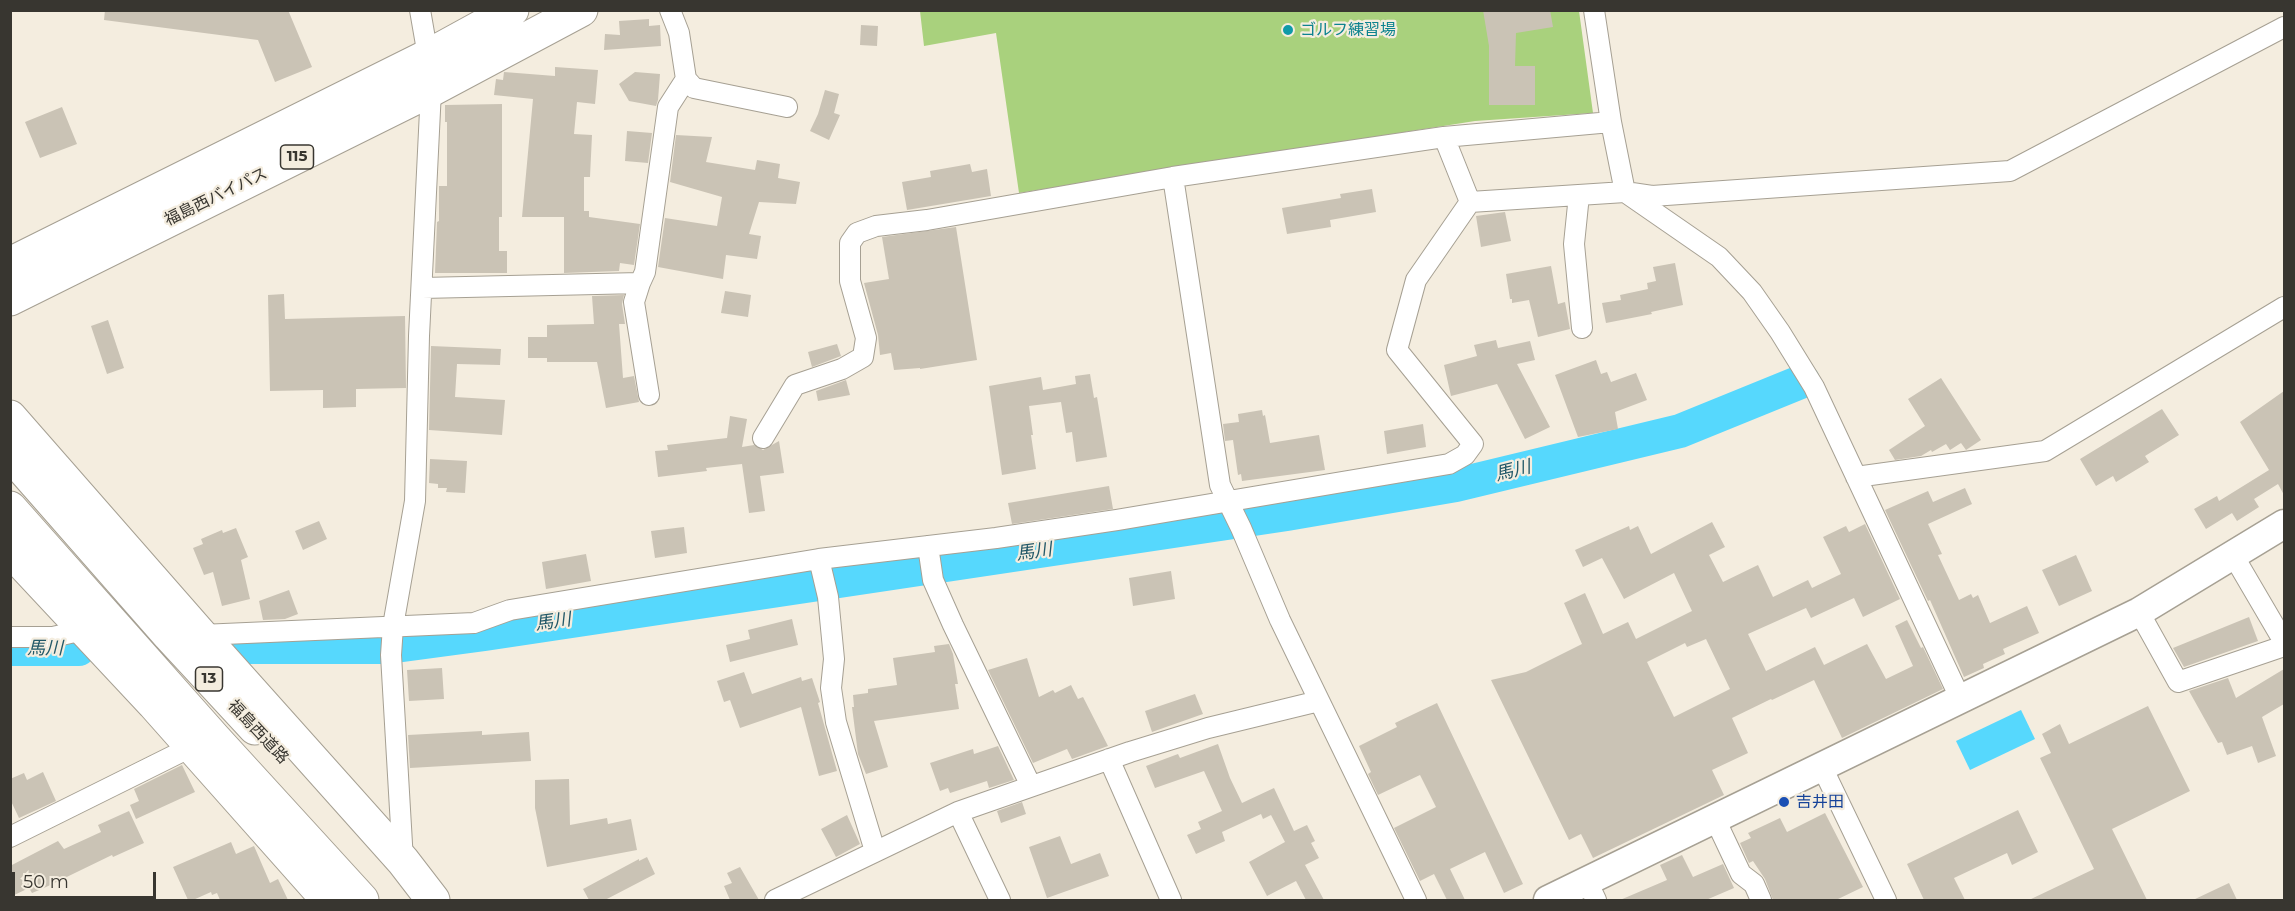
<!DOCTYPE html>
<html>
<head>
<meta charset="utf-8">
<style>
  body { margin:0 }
  #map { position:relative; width:2295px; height:911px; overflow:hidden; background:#f4eddf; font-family:Montserrat,sans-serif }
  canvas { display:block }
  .frame { position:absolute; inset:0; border:12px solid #383630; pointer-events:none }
  .scale { position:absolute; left:12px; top:872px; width:144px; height:27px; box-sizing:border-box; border:3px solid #383630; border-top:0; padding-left:8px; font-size:18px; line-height:21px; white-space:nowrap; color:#383630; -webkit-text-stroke:4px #f4eddf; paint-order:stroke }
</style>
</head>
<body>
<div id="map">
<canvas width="2295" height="911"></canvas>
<div class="frame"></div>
<div class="scale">50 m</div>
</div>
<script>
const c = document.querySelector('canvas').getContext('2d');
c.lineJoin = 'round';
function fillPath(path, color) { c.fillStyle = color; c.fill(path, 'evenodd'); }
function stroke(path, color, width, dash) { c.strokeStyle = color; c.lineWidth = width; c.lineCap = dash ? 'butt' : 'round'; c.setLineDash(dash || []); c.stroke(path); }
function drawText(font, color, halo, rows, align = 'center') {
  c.font = font + ' Montserrat,"Noto Sans JP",sans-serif'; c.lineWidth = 4.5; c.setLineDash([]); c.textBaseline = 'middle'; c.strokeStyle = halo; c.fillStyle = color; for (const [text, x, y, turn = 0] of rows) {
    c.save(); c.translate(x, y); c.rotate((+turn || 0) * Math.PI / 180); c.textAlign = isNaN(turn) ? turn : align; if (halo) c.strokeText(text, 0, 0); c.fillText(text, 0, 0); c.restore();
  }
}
const green = new Path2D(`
  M920,11H1579L1593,113L1475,121L1019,193L996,33L924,46Z`);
const water = new Path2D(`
  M2021,710L2035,739L1970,770L1956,741Z`);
const river = new Path2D(`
  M250,647H388L485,634L1287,514L1456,485L1680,431L1803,381
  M10,649H79`);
const building = new Path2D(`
  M105,10H288L312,67L275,82L258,40L104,20Z
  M1483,10H1550L1553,27L1516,33L1515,66H1535V105H1489V46Z
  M649,19V26L660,25L661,46L604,50L605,34L620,35L619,21Z
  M861,25L878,26L877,46L860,45Z
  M555,67L598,70L595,104L577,102L574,134L592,135L590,177H584V211H589V217L640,224L634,265L620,263L619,271L564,273V217H522L533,99L494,95L496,79L503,80L504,72L555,76Z
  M635,72L660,74L658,100L656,106L629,101L619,84Z
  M825,90L839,94L834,113L840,115L829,140L810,131L818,114Z
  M502,104V217H499V251H507V273H435L437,222L439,221V186H447V122H445V105Z
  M62,107L77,144L40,158L25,122Z
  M627,131L652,133L648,163L625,161Z
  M676,135L712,137L706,162L755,170L757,160L780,164L778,178L800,182L796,204L759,202L749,234L761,236L757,259L726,255L723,279L658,267L665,218L717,226L722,197L670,182Z
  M970,164L972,172L987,169L991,196L907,210L902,182L931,177L930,171Z
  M1372,189L1376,212L1330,220L1331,227L1287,234L1282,208L1341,198L1340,194Z
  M1505,212L1511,241L1481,247L1476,216Z
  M956,227L977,360L920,369V368L894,370L891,353L880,355L878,335L864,283L889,279L882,237Z
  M1675,263L1683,305L1651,312L1652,314L1606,323L1602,303L1621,300L1620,295L1648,289L1647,283L1656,281L1653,267Z
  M1551,266L1558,304L1565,302L1570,329L1538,337L1529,300L1512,303V299H1510L1506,274Z
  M725,291L751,295L748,317L721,313Z
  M284,294L285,319L405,316L406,388L356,389V407L323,408V390L270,391L268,295Z
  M624,295L622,304L625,324H619L623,378L634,376L639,402L606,408L597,362H547V358H528V337H547V325L594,324L592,296Z
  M108,320L124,368L107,374L91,326Z
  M1496,340L1498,348L1530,341L1535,360L1517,364L1550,427L1525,439L1497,384L1451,396L1444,365L1477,356L1474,345Z
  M837,344L841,356L812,367L808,352Z
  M431,346L501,349L500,365L457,364L455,397L505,400L502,435L429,430Z
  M1596,360L1601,374L1607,372L1611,382L1636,373L1647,400L1615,412L1618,429L1578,437L1555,375Z
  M1090,374L1094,398L1097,397L1107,457L1076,462L1072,432L1066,433L1061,402L1029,406L1033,435H1031L1036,469L1002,475L989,386L1041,377L1043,390L1076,384L1075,376Z
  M1941,378L1981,440L1966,450L1961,443L1950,450L1946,444L1932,452L1931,450L1921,456L1895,460L1889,450L1925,426L1908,399Z
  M846,380L850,395L818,401L816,391Z
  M2284,391V495L2278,484L2254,499L2259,507L2237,521L2232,513L2206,529L2194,509L2217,496L2219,501L2269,470L2240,422Z
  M2162,409L2179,435L2145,456L2149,462L2116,482L2113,476L2096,486L2080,459Z
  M1262,410L1263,416L1265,415L1270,443L1319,435L1325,470L1242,481L1241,474L1238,475L1233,440L1225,441L1223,424L1239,422L1238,414Z
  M730,416L747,419L742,447L754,445L763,450L779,441L784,473L760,476L765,511L749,513L742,464L706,468L707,471L658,477L655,451L668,450L667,445L727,438Z
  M1423,424L1426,447L1387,454L1384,431Z
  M430,459L467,461L465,493L446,492L447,488H438V484L429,483Z
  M1109,486L1113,509L1012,524L1008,503Z
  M1965,488L1972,504L1928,524L1942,554L1938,555L1959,600L1971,594L1973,598L1978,595L1990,623L2027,606L2039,633L2003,649L2005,654L1983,664L1984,668L1964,677L1930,600L1928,601L1885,510L1928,491L1933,502Z
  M319,521L327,539L303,550L295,531Z
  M1712,522L1725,547L1709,555L1723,582L1758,565L1773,597L1808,580L1812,588L1841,574L1823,537L1846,526L1849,532L1865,524L1900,599L1863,617L1854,598L1811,618L1806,608L1748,634L1766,671L1815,647L1824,665L1867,644L1886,679L1913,666L1895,626L1907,620L1921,648L1923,647L1943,689L1842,738L1814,680L1772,700L1771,699L1732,718L1748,753L1712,770L1724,795L1593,858L1581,834L1569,840L1491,680L1526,672L1582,644L1564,603L1585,593L1603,634L1628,622L1636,639L1692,611L1674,573L1624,599L1602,558L1583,567L1575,550L1629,526L1630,530L1638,526L1651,554ZM1706,639L1730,689L1674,717L1647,662L1685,643L1687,647Z
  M684,527L687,553L655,558L651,531Z
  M236,528L248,557L241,560L250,599L222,606L213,572L204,575L193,548L203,544L201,539L222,530L223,533Z
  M586,554L591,581L546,589L542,562Z
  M2076,555L2092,591L2059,606L2042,570Z
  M1171,571L1175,599L1133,606L1129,578Z
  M289,590L298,614L285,619L263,620L259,601Z
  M2249,617L2258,641L2184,667L2173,648Z
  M792,619L798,645L730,662L726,645L750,639L748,630Z
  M949,644L953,654L958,684H955L959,709L874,721L888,767L866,774L858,754L852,707H854L853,695L868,693V689L897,685L893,658L935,652L934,646Z
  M1027,658L1039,697L1053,690L1055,693L1071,685L1078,699L1083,697L1108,746L1072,759L1067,749L1033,763L988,670Z
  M442,668L444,699L409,701L407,670Z
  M2284,669V704L2262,717L2276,756L2258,763L2252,746L2227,755L2222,742L2218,743L2189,691L2228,678L2236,698Z
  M744,672L752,694L801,677L802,681L812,678L820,702L818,703L837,771L819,776L801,707L740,728L730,700L724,702L717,681Z
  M1195,694L1203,714L1152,732L1145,711Z
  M1437,703L1523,884L1504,893L1485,852L1450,869L1465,900H1447L1434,874L1420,881L1394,828L1436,807L1420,775L1378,795L1368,774L1371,772L1359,746L1397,727L1395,723Z
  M2148,706L2190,791L2112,829L2147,900H2029L2094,869L2040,758L2051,753L2042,734L2060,724L2069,744Z
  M482,731V735L529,732L531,761L410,768L408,735Z
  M1218,744L1230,778L1242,803L1274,788L1294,831L1307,825L1315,841L1311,843L1319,858L1305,865L1324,900H1306L1296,881L1267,896L1249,862L1285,842L1271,815L1263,819L1261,814L1222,832L1225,841L1196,854L1187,835L1201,829L1198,822L1222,811L1204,771L1155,788L1146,766L1178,754L1180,758Z
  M998,746L1014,780L989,788L987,781L950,793L948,788L940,791L930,763L973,749L974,754Z
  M182,765L195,792L136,819L130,805L139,801L134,789Z
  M43,772L56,801L19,818L10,799V779L24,773L27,780Z
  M569,779L570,825L607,818L608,824L631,819L637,850L547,867L535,808V780Z
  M1022,802L1026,814L1001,823L997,811Z
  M2018,810L2038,852L2012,865L2007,853L1954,878L1965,900H1924L1907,864Z
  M129,811L144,843L113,857L112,855L44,888L32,893L29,888L10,897V866L58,841L64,849L101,832L98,825Z
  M1825,813L1863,887L1836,900H1773L1765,879L1753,861L1749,863L1740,843L1751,838L1748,833L1780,818L1787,832Z
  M847,815L860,844L836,857L821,829Z
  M1060,836L1071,864L1100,853L1109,876L1047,898L1029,847Z
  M231,842L236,854L254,846L270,883L278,879L288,900H220L217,893L212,895L211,892L193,900H188L173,867Z
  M1682,855L1693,877L1723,864L1734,888L1706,900H1620L1667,880L1660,865Z
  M647,857L655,874L605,900H589L583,889L639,859V861Z
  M740,867L759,900H730L724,886L732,883L727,873Z
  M2229,883L2237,900H2193Z`);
const street = new Path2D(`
  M670,10L679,33L686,79L694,88L787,107
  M1594,10L1611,122L1625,192L1652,196L2010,171L2284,27
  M1444,137L1470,202
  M1173,177L1220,485L1241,528L1280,620L1416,900
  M1579,195L1574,244L1582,328
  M640,283L645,272L668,107L686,79
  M422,288L640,283L634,302L649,395
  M763,438L795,385L842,369L863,357L866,338L850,281V243L857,233L876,226L927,220L1173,177L1444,137L1611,122
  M1856,477L2045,451L2284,307
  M928,546L933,580L953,625L1031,786
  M2233,555L2284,642
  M819,559L828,597L834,659L831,688L836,722L875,851
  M2139,612L2178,682L2284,646
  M201,635L474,623L510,610L819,559L996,538L1117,520L1449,464L1465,455L1473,444L1397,350L1416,280L1470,202L1625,192L1719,257L1752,292L1780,332L1814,387L1961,700
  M10,637H53L83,630
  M1109,759L1171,900
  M1822,767L1886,900
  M958,812L1000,900
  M1715,819L1741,874L1754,884L1761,900
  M10,837L191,747
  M403,861L391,655L393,626L415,501L419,336L431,90L428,56L420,10
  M1587,881L1596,900
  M775,900L958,812L1130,752L1208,728L1319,701`);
const secondary = new Path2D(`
  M1548,900L2139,612L2284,524`);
const highway = new Path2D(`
  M10,264L428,56L512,10
  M10,299L431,90L581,10
  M10,417L201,635L403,861L433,900
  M10,454L169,635L255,728
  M10,508L214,738L362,900
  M10,550L154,704L328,900`);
const markers = [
  [1288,30,6,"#0f9aa8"],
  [1784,802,6,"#1a4fb4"]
];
const shields = [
  [297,157,33],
  [209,679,27]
];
const shieldNames = [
  ["115",297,157],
  ["13",209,679]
];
const cultureNames = [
  ["ゴルフ練習場",1300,30]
];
const streetNames = [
  ["福島西バイパス",216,197,-26],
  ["福島西道路",258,732,47]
];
const transitNames = [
  ["吉井田",1796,802]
];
const waterNames = [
  ["馬川",1513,471,-14],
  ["馬川",1034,552,-8],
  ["馬川",553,622,-8],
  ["馬川",45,649]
];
fillPath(green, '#a9d17d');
fillPath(water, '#56d8fd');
stroke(river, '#56d8fd', 34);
fillPath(building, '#cac3b5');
stroke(street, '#a6a093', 22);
stroke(secondary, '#a6a093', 31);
stroke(highway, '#a6a093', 35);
stroke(street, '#fff', 20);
stroke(secondary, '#fff', 28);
stroke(highway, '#fff', 33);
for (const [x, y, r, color] of markers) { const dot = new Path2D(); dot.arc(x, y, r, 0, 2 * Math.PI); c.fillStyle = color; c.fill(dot); stroke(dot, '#f4eddf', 2); }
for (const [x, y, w] of shields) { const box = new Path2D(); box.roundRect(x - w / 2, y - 12, w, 24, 4.5); c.fillStyle = '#f4eddf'; c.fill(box); stroke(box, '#383630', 1.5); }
drawText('bold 15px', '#383630', null, shieldNames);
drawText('16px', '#0d838f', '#f4eddf', cultureNames, 'left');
drawText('16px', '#383630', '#f4eddf', streetNames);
drawText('16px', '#164399', '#f4eddf', transitNames, 'left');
drawText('italic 18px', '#225868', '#f4eddf', waterNames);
</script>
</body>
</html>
